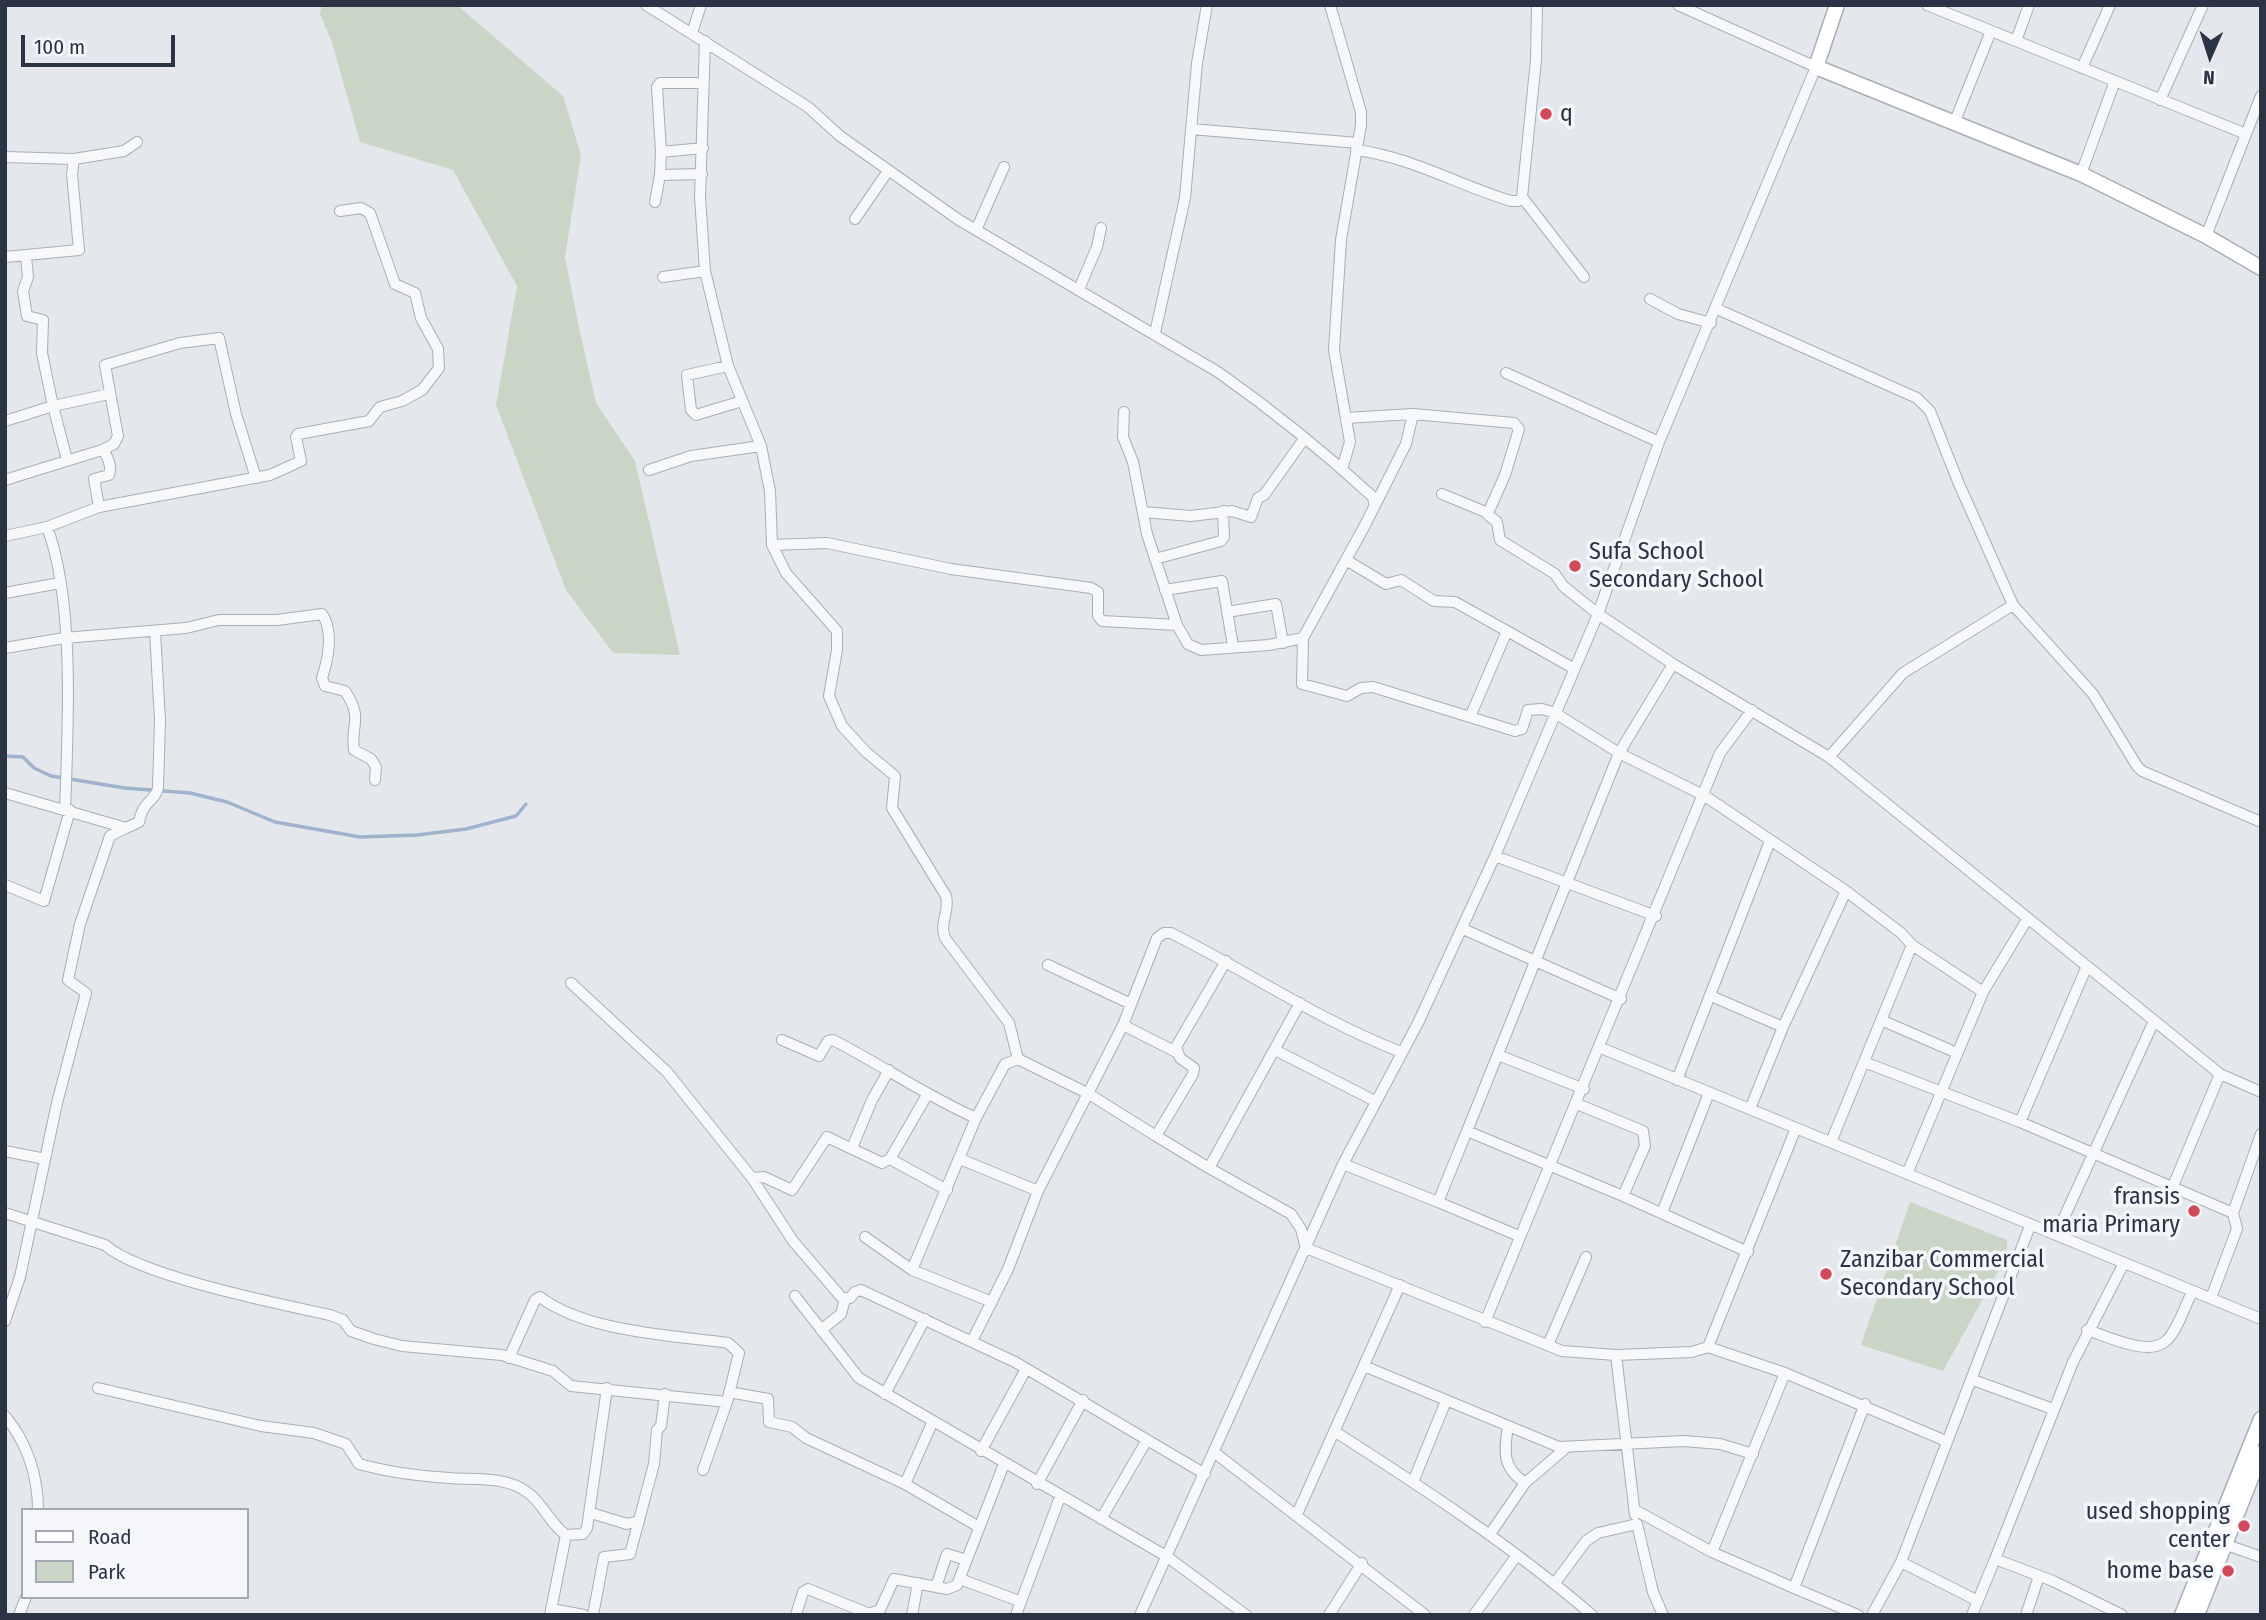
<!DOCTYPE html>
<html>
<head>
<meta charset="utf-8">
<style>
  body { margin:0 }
  #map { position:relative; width:2266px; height:1620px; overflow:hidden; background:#e4e7ec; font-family:"Fira Sans Condensed",sans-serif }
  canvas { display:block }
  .frame { position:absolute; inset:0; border:7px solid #2b3445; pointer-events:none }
  .legend { position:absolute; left:21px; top:1508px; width:228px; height:91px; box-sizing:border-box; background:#f4f6f9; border:2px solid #a4a8b1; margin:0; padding:9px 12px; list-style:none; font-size:21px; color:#2b3445 }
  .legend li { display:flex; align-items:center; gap:14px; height:35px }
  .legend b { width:35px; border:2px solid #a4a8b1 }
  .north { position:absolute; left:2175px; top:21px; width:70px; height:70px; -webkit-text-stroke:5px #f4f6f9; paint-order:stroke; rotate:183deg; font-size:19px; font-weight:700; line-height:28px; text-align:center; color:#2b3445 }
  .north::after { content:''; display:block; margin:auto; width:24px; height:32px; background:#2b3445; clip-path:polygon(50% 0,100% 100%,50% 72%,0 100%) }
  .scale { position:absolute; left:21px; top:35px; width:154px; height:32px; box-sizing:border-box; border:4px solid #2b3445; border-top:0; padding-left:9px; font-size:21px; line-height:24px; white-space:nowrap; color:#2b3445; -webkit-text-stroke:5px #f4f6f9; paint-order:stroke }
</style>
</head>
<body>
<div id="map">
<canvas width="2266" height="1620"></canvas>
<div class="frame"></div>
<ul class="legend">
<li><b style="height:9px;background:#fff"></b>Road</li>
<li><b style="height:19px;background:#c9d6c5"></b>Park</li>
</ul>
<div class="north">N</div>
<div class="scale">100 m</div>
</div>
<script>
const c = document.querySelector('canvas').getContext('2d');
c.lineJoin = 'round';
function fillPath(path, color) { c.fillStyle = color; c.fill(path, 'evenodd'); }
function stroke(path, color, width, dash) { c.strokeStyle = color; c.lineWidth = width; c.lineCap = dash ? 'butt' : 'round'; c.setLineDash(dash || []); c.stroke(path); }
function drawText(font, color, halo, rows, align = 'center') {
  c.font = font + ' "Fira Sans Condensed",sans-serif'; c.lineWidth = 7; c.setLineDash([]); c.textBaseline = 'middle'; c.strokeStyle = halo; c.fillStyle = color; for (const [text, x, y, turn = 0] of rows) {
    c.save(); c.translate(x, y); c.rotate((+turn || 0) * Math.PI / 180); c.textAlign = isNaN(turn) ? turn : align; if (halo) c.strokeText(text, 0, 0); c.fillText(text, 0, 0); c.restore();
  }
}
const green = new Path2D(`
  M322,5H457L563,96L581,155L565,257L578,323L596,403L635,461L680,655L613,653L566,590L496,405L517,286L453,170L360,142L332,42L320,14Z
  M1910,1202L2007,1240V1255L1943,1371L1861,1345Z`);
const stream = new Path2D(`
  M5,756L23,757L34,768L51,776L125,788L190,793L227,802L275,822L360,837L417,835L466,829L516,816L526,804`);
const street = new Path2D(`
  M646,5L808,107L840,136L959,220L1218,372C1272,410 1324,452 1373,497L1374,503
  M1330,5L1361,112V125L1341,240L1334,350L1350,442L1342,469
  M1537,5L1536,60L1522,197L1584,277
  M1927,5L2246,134
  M692,33L701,5
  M705,41L700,197L705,271L728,366L761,446L770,491L772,545L786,573L837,631V650L829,696L842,726L866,752L895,776L892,808L946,896C950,912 939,922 945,938L1009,1023L1018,1059
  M2016,41L2029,5
  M2082,68L2110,5
  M703,83H660L657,87L661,152L703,148
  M2160,100L2203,5
  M1955,121L1991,31
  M1191,129L1358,143
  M1356,150C1411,157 1458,185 1511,201H1518L1522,197
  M5,157L74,159
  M2081,174L2115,81
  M660,175L661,152
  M655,202L660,175L702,174
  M855,219L888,171
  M976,230L1004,167
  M2206,236L2261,96
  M5,257L79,250L72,174L74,159L124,151L137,142
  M26,257L28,277L23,291L27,316L43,320L42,353L53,406L109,394
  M663,277L705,271
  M1079,289L1097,247L1101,228
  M1650,299L1678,314L1711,323
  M1717,309L1917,398L1930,411L1959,484L2013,605L2093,694L2137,766L2142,771L2261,822
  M1155,333L1185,198L1197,63L1207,5
  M728,366L687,375L691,410L696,415L742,401
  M1506,373L1659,442
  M1124,412L1123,437L1133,462L1147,534L1177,625L1188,644L1201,650L1269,645L1303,638
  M1413,414L1514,423L1519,429L1505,475L1488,513L1442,494
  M1346,418L1413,414L1406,444L1364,527L1303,638L1302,684L1347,696L1361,688L1373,687L1515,731L1522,729L1528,710L1542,709L1555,713L1619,753L1705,796L1846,891L1901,933L1912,945L1983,992
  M5,421L53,406L67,460
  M102,450L114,444L118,436L105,365L180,343L219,338L236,414L256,478
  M649,470L691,456L761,446
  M5,480L102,450C108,455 112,468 109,475L94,479L99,507
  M1143,512L1191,516L1232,511L1251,517L1258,498L1264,495L1304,439
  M1487,514L1497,522L1500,540L1555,574L1563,586L1598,614L1673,664L1829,757L2220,1074L2261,1092
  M47,527C75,601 68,729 65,808
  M5,536L47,527L99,507L270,475L301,461L296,437L298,434L369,421L380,407L402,401L422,390L439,368L438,349L421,318L415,293L395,284L370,213L361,208L340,211
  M772,545L827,543L951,569L1091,588L1098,592V616L1102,621L1177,625
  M1155,559L1221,541L1224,537L1223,511
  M1346,560L1386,584L1401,580L1434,601L1455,602L1507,631
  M1165,590L1222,581L1233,646
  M5,593L60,583
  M1227,612L1276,604L1283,643
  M5,648L64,638L186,628L219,620H277L322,614C334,631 328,660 322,678L325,686L345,691C364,720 350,724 354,750L371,759L376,767L375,780
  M1470,717L1507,631L1573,668
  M1829,757L1903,673L2013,605
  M5,793L126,828L139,822C143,800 155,802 158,788L160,720L155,631
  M1495,856L1656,916
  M5,885L44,901L70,810
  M1463,929L1621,999
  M1048,965L1131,1004
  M571,983L667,1072L752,1178L793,1241L842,1298H850L855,1292L861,1290L1015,1362L1205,1474
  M1711,996L1783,1027
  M1881,1020L1957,1053
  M1123,1025L1176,1052
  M782,1040L819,1056L828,1041L833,1040C882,1065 926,1096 976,1118L1005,1064L1018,1059L1089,1094L1156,1136L1193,1074L1194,1068L1180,1058L1176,1047L1226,961
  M1601,1048L2261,1319
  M1275,1050L1375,1101
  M1498,1055L1584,1089
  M1864,1062L2020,1122L2233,1213L2237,1229L2211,1298
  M1677,1080L1770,841
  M1577,1104L1643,1131L1645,1146L1623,1196
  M1750,1109L1783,1027L1846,891
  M976,1118L912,1270L992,1302
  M2020,1122L2087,966
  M1467,1131L1619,753L1673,664
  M1156,1136L1209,1168L1300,1003
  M1831,1142L1912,945
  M852,1148L872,1100L889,1070
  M5,1151L45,1159
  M890,1159L947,1190
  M960,1159L1038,1191
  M1343,1164L1438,1202L1467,1131L1623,1196L1748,1252
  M1209,1168L1291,1214L1301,1229L1306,1248
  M1907,1174L1983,992L2028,918
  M752,1178L764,1177L792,1190L827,1137L882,1163L890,1159L927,1095
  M2173,1186L2220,1074
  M1438,1202L1519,1236
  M5,1213L105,1245C140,1276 279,1304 330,1315L343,1320L351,1331L374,1339L402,1346L502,1355L553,1371L571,1386L727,1402L703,1470
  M1662,1213L1709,1093
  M2233,1213L2261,1134
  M2056,1235L2154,1021
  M865,1237L912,1270
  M1306,1248L1562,1351L1616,1355L1692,1352L1708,1347L1796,1128
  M795,1296L859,1378L1166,1556L1246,1615
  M5,1321L20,1277L57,1103L86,993L68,980L80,924L110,836L126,828
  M1485,1322L1720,753L1752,710
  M821,1330L841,1314L845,1299
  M2087,1330C2107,1336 2150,1358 2167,1340C2179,1328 2184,1306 2193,1291
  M972,1341L1008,1269L1038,1191L1123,1025L1157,938L1164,933H1171C1249,972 1320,1021 1401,1052
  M1548,1345L1586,1257
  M1708,1347L1785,1373L1946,1441
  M1616,1355L1635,1515
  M509,1358L535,1300L540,1297C586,1332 671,1335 728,1343L739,1353L727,1402
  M1364,1366L1559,1447L1684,1441L1720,1444L1753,1454
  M1973,1380L2053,1409
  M98,1388L261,1426L314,1433L346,1444L359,1464C388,1472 419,1476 449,1478C475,1480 505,1476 527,1492C544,1504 549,1523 566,1535L550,1615
  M729,1392L768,1399L769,1422L792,1427L806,1438L905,1484L979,1527
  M885,1394L925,1319
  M5,1416C27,1442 38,1476 38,1510
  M1508,1426C1504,1452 1502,1467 1525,1483
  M1334,1431C1423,1488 1512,1546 1592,1615
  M981,1451L1026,1369
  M1215,1453L1425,1615
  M1413,1482L1446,1401
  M905,1484L933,1421
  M1037,1484L1083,1400
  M1635,1510L1712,1552L1794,1588
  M591,1513L627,1524L639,1521
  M1297,1514L1400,1285
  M1101,1519L1147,1440
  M1490,1534L1525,1483L1567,1447
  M566,1535L583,1534L587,1528L607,1388
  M2224,1544L2261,1557
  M1712,1552L1785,1373
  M1901,1562L1978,1601
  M960,1579L1019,1601
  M1555,1583L1586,1541L1598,1533L1637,1524L1653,1592L1663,1615
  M936,1587L947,1554L967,1560
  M551,1609L584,1615
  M19,1615L26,1597
  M593,1615L604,1557L630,1554L654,1464L657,1430L661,1426L665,1394
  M796,1615L803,1592L808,1589L867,1613
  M866,1615L880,1610L894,1579L947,1589L957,1585L1004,1464
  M912,1615L918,1583
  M1016,1615L1060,1497
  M1140,1615L1343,1164L1418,1023L1495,856L1598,614L1659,442L1816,67L1678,5
  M1329,1615L1362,1563
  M1474,1615L1517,1555
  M1858,1615L1794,1588L1865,1404
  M1872,1615L1901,1562L2030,1226
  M1972,1615L1995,1559
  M2026,1615L2039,1576
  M2122,1615L2053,1581L1995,1559L2073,1362L2124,1263`);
const secondary = new Path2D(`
  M1837,5L1816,67L2081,174L2206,236L2261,268
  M2182,1615L2261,1419
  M2197,1615L2261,1453`);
const markers = [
  [1546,114,7,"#d1495b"],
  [1575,566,7,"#d1495b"],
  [2194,1211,7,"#d1495b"],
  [1826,1274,7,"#d1495b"],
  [2244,1526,7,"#d1495b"],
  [2228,1571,7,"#d1495b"]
];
const poiNames = [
  ["q",1560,114],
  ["Sufa School",1589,552],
  ["Secondary School",1589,580],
  ["fransis",2180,1197,"right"],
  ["maria Primary",2180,1225,"right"],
  ["Zanzibar Commercial",1840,1260],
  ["Secondary School",1840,1288],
  ["used shopping",2230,1512,"right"],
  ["center",2230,1540,"right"],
  ["home base",2214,1571,"right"]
];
fillPath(green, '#c9d6c5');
stroke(stream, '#9fb4cc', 3.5);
stroke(street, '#a9aeb7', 12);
stroke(secondary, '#a9aeb7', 17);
stroke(street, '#f7f8fa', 10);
stroke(secondary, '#fff', 14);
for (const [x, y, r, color] of markers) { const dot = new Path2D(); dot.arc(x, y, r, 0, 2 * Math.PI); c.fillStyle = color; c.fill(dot); stroke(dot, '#f4f6f9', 2.5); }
drawText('24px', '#2b3445', '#f4f6f9', poiNames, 'left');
</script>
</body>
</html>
